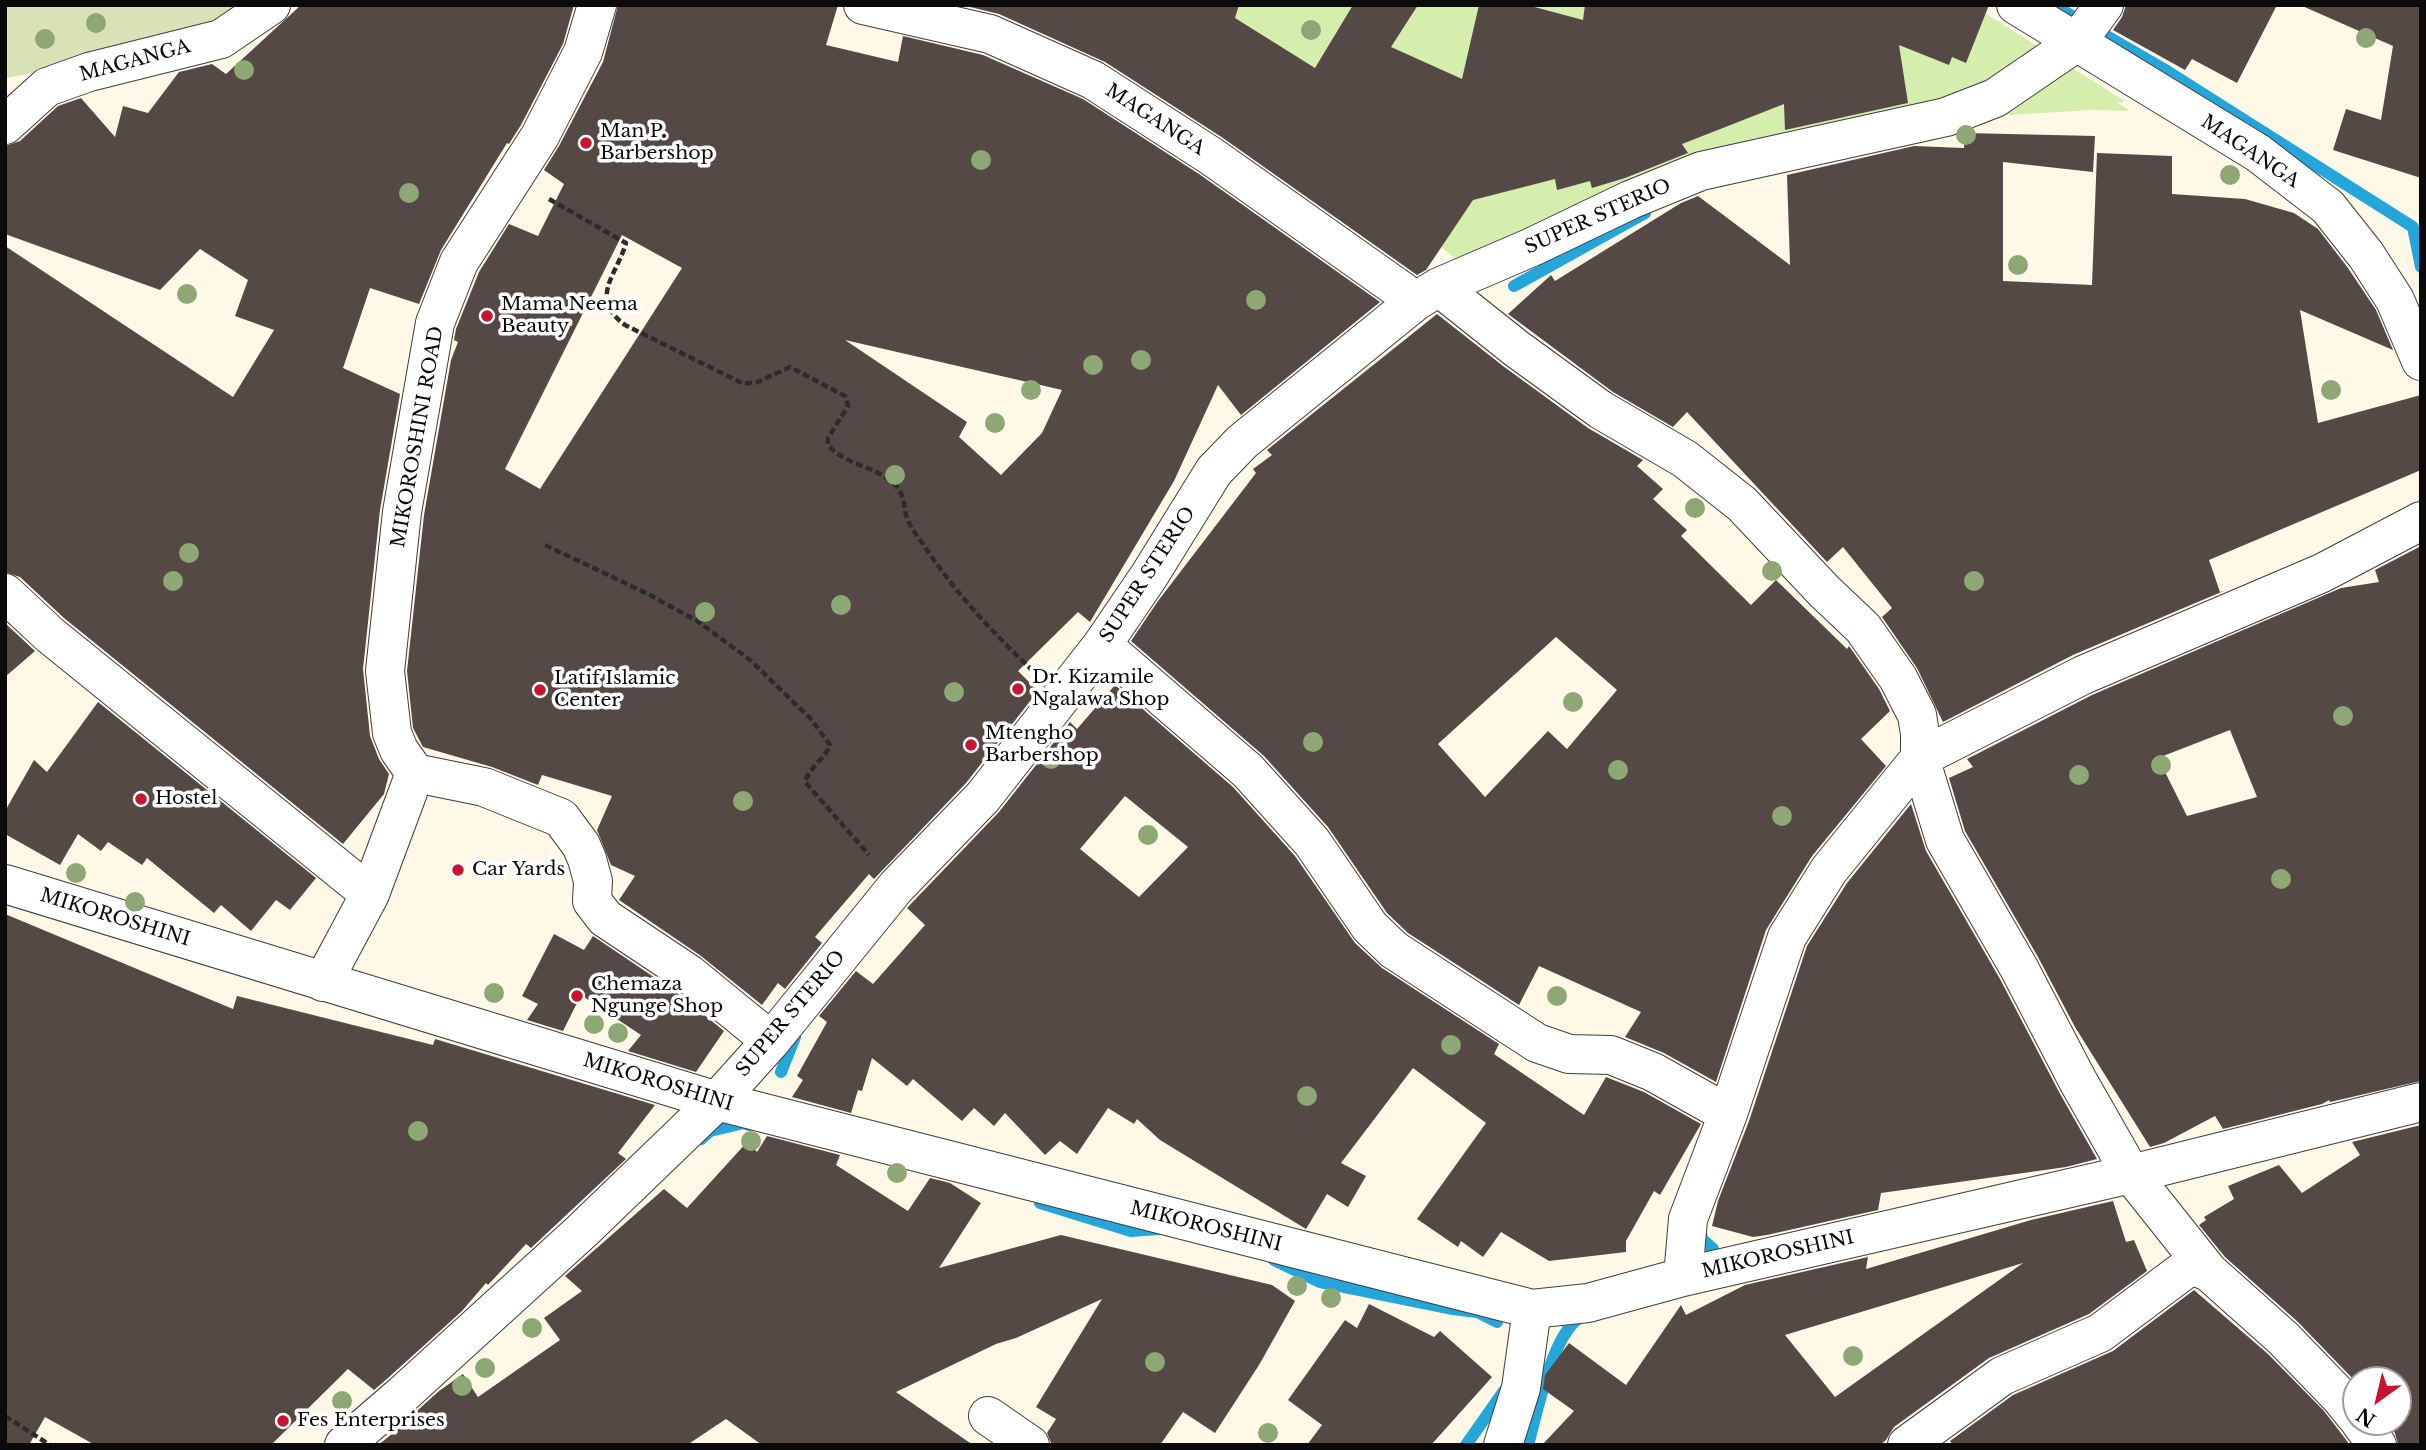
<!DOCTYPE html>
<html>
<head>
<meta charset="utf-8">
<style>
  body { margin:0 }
  #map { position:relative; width:2426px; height:1450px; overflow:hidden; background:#fff8e7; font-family:"Libre Baskerville",serif }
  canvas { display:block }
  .frame { position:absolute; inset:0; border:7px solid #0a0a0a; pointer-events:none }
  .north { position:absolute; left:2342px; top:1366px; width:70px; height:70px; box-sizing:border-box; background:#fff; border:2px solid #9d9d9d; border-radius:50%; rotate:214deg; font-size:19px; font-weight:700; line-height:28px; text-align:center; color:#0a0a0a }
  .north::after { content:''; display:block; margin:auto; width:24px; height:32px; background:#c71531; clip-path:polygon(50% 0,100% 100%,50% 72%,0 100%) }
</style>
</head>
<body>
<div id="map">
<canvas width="2426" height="1450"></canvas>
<div class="frame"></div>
<div class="north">N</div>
</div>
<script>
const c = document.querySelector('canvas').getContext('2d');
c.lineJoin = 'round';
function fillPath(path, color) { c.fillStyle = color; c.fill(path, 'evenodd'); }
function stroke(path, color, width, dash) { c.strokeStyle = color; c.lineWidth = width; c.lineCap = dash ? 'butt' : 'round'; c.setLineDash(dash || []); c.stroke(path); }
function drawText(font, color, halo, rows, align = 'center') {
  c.font = font + ' "Libre Baskerville",serif'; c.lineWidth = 7; c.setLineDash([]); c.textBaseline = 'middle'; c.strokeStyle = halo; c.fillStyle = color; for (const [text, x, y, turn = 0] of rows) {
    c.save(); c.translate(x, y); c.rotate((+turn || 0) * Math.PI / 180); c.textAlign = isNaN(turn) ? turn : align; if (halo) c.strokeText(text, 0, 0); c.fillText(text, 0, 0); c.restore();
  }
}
const green = new Path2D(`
  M1004,5H1972L2125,101L2118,103L2130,111L2090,110L1977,117L1751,162L1481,281L1432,239Z`);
const cemetery = new Path2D(`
  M5,5H250L242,14L106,61L5,78Z`);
const stream = new Path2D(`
  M2053,5L2167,71L2413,227L2421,267
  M1514,286L1645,213
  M781,1072L795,1037
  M701,1139L710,1131L744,1123L749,1125
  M1040,1203L1131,1231L1158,1229
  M1700,1228L1702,1239L1713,1249
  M1274,1260L1320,1282L1453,1309L1477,1312L1497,1322
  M1466,1445L1504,1391
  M1528,1445C1537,1414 1553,1326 1585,1315`);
const building = new Path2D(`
  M301,5H574L563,44L521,125L509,144L507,143L441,250L419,304L370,288L343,368L400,394L380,510L363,669L370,736L379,759L389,774L384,794L343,844L64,618L20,577L5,572V246L233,397L274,330L235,316L248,280L200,249L160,290L5,234V146L20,141L58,106L81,98L115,137L123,106L148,113L179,72L212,64L226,74Z
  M618,5H838L826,45L898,62L903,36L983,55L1083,99L1199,174L1380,302L1241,415L1218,385L1174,481L1090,622L1078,612L1018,671L1038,691L966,783L874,879L869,874L815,937L822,943L785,989L778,983L762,1005L701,956L619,900L635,876L611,865L597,830L612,796L542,775L538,785L492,767L423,747L413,728L407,671L424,515L451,360L458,342L454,340L456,329L479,272L509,224L538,236L564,184L544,170L559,146L603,62ZM622,235L682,268L540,489L505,469ZM845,340L1062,390L1042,433L1001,475L959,437L967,422Z
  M962,5H1239L1235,18L1315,68L1353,5H1418L1391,47L1462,79L1479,5H1527L1583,20L1585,5H1989L1966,63L1952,57L1949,65L1899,45L1908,103L1785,130L1784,104L1682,144L1688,153L1625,178L1592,188L1590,181L1557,190L1555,179L1473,200L1426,270L1417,275L1223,138L1105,62L999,14Z
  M2126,5H2277L2237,83L2192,59L2185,70L2113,30L2122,17Z
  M2300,5H2421V178L2333,150L2346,109L2381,120L2393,46Z
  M1965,133L2095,136L2093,172L2003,162V281L2092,285L2097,153L2172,156V194L2245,199L2294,213L2318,229L2348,268L2376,310L2393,350L2300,310L2318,423L2421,395V470L2209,560L2220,592L2226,590L2073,655L1943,722L1917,668L1882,617L1892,608L1843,547L1827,562L1687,412L1673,427L1613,392L1508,314L1551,275L1555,281L1681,203L1698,196L1790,265L1787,175L1914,146L1964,148Z
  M1437,314L1503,366L1588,428L1643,460L1637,466L1663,489L1653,499L1687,530L1681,536L1751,605L1776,580L1847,649L1849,646L1879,689L1890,711L1861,739L1886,766L1812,856L1766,930L1716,1082L1664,1053L1625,1037L1641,1012L1539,966L1519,1005L1408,933L1387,913L1328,827L1264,756L1131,641L1158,601L1256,473L1253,469L1272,455L1267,450ZM1556,637L1617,690L1567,749L1548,731L1485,797L1438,744Z
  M2421,546V1081L2330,1102L2329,1100L2322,1104L2223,1129L2215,1116L2164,1143L2150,1147L2075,1027L2038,957L1965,831L1949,778L1973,767L1967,759L2092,695L2341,588L2379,582L2375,570ZM2230,730L2257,797L2187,816L2158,758Z
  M5,623L35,651L5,677Z
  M1115,685L1233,787L1295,856L1355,943L1382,968L1499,1044L1494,1054L1584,1115L1606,1077L1644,1092L1701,1124L1660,1195L1654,1191L1626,1241V1252L1549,1261L1501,1232L1483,1257L1461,1241L1458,1247L1417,1219L1486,1123L1413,1068L1341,1163L1366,1176L1348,1207L1327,1194L1306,1229L1160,1140L1137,1119L1134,1124L1108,1108L1077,1154L1060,1141L1045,1155L1005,1113L994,1126L974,1108L962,1121L913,1079L907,1086L872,1058L862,1091L858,1090L851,1113L792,1097L803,1080L797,1076L827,1022L819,1016L856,971L873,984L925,925L907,908L999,812L1070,722L1077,729ZM1125,796L1188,847L1139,897L1080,849Z
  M98,702L316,878L290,910L276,900L251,931L221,905L214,913L147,858L142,865L108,842L101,851L78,834L60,865L5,834V811L34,760L47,772Z
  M1911,804L1926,851L2000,979L2059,1092L2097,1159L2066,1167L1881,1193L1878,1210L1767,1235L1753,1237L1712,1226L1718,1201L1749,1121L1807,946L1847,883Z
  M5,914L233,1009L237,996L433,1045L435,1039L655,1105L618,1153L626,1159L531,1248L526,1244L488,1285L486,1283L462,1311L388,1378L374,1390L348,1369L271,1445H95L45,1417L29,1445H5Z
  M554,934L584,950L593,936L676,992L724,1031L696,1072L628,1051L641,1035L581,995L563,1031L527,1020L538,1004L522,996Z
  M2421,1125V1445H2398L2395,1433L2387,1422H2398V1380H2356V1382L2298,1322L2225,1257L2199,1225L2206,1220L2204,1217L2234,1199L2228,1186L2279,1165L2302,1193L2360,1155L2352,1142Z
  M767,1136L840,1155L836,1165L908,1211L930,1178L950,1183L981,1203L939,1268L1061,1235L1272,1285L1295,1301L1259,1365L1215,1433L1183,1412L1160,1445H1052L1047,1433L1056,1419L1036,1407L1102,1299L1016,1338L996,1344L896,1392L973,1445H762L726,1419L687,1445H378L411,1419L409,1418L439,1391L463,1374L478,1397L560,1340L544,1318L582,1291L565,1276L664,1189L687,1208L748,1141L757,1152Z
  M2113,1201L2126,1242L2134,1240L2147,1271L2089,1314L1989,1358L1894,1427L1886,1440L1880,1445H1542L1574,1411L1543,1389L1545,1375L1569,1343L1626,1385L1681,1305L1686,1315L1745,1285L1868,1257L1866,1269L2031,1220ZM2023,1263L1835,1397L1785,1335Z
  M2194,1290L2268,1354L2324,1411L2350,1445H1953L1950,1441L2013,1395L2113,1351Z
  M1369,1304L1434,1337L1440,1331L1492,1377L1431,1445H1307L1322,1425L1288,1400L1345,1320L1357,1328Z`);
const path = new Path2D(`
  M549,199L626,243C617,275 588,298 625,325L744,384L758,382L790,367L845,396L848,406L828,438V445C846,466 878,466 896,486C906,497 903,509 908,521C912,529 918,537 923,544C953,590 992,632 1032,670
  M545,545L648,594L697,621L749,659L811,719L830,745C826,758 810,766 805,782L869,855
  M5,1416L50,1445`);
const minor = new Path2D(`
  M863,5L990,34L1093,80L1211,156L1416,301
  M2016,5L2258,153L2328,207L2366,255L2395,300L2421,361
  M5,125L47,87L89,72L221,39L271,5
  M1439,287L1517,349L1601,410L1685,459L1742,504L1824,591L1863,628L1898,678L1917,715L1920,734V758L1945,840L2019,968L2078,1081L2131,1174L2209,1272L2283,1338L2340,1397L2356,1417
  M5,593L50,635L370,894
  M1102,645L1248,771L1312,842L1370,927L1394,950L1537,1043L1569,1054L1611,1055L1653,1072L1728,1114
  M415,773L484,787L561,818L581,845L587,859L593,881L592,901L605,918L689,974L771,1041
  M5,884L717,1101L1532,1309L1588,1303L1683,1277L2131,1174L2421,1102
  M323,982L370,894L415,773L399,750L392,733L385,671L402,512L435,323L459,262L540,136L583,52L597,5
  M1683,1277L1688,1219L1728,1114L1787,937L1829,870L1920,758L2083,675L2322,573L2421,521
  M988,1416L1030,1445
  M2360,1422L2377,1445
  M344,1445L403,1394L582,1231L717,1101L771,1041L896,887L983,797L1102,645L1149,576L1214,471L1242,442L1416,301L1439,287L1532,247L1630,200L1701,171L1946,117L1995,98L2077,42L2104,5
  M1503,1445L1521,1388L1532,1309
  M1907,1445L2002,1376L2100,1333L2191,1265L2209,1272`);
const trees = [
  [96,23],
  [1311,30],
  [2366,38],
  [45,39],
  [244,70],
  [1966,135],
  [981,160],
  [2230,175],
  [409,193],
  [2018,265],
  [187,294],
  [1256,300],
  [1141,360],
  [1093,365],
  [1031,390],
  [2331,390],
  [995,423],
  [895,475],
  [1695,508],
  [189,553],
  [1772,571],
  [173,581],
  [1974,581],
  [841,605],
  [705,612],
  [954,692],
  [1573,702],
  [2343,716],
  [1313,742],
  [1051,759],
  [2161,765],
  [1618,770],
  [2079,775],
  [743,801],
  [1782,816],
  [1148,835],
  [76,873],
  [2281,879],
  [135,902],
  [494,993],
  [1557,996],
  [594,1024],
  [618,1033],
  [1451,1045],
  [1307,1096],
  [418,1131],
  [751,1141],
  [897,1173],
  [1297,1286],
  [1331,1298],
  [532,1328],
  [1853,1356],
  [1155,1362],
  [485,1368],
  [462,1386],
  [342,1401],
  [1268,1433]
];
const markers = [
  [586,143,7,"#c71531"],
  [487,316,7,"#c71531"],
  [1018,689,7,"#c71531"],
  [540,690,7,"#c71531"],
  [971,745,7,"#c71531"],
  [141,799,7,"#c71531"],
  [458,870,7,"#c71531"],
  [577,996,7,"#c71531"],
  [283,1421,7,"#c71531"]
];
const streetNames = [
  ["MAGANGA",135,61,-15],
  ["MAGANGA",1155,120,33],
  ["MAGANGA",2250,152,34],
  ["SUPER STERIO",1598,217,-24],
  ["MIKOROSHINI ROAD",418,437,-80],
  ["SUPER STERIO",1148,575,-57],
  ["MIKOROSHINI",115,918,17],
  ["SUPER STERIO",791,1014,-50],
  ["MIKOROSHINI",658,1083,17],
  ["MIKOROSHINI",1206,1227,14],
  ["MIKOROSHINI",1778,1255,-13]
];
const poiNames = [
  ["Man P.",600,132],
  ["Barbershop",600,154],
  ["Mama Neema",501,305],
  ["Beauty",501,327],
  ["Dr. Kizamile",1032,678],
  ["Ngalawa Shop",1032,700],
  ["Latif Islamic",554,679],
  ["Center",554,701],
  ["Mtengho",985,734],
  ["Barbershop",985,756],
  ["Hostel",155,799],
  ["Car Yards",472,870],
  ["Chemaza",591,985],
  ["Ngunge Shop",591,1007],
  ["Fes Enterprises",297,1421]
];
fillPath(green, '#d5edad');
fillPath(cemetery, '#d9e2b7');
stroke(stream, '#25a6db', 12);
fillPath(building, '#544945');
stroke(minor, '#3d3d3d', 40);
stroke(path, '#2c2c2c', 4.5, [7, 3.5]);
stroke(minor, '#fff', 38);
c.fillStyle = '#8da874';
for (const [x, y] of trees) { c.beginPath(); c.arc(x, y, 10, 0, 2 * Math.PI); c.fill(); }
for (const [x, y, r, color] of markers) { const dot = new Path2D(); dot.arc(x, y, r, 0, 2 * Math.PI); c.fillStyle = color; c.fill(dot); stroke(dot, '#fff', 2.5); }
drawText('19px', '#0a0a0a', '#fff', streetNames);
drawText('19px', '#0a0a0a', '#fff', poiNames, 'left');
</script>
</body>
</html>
